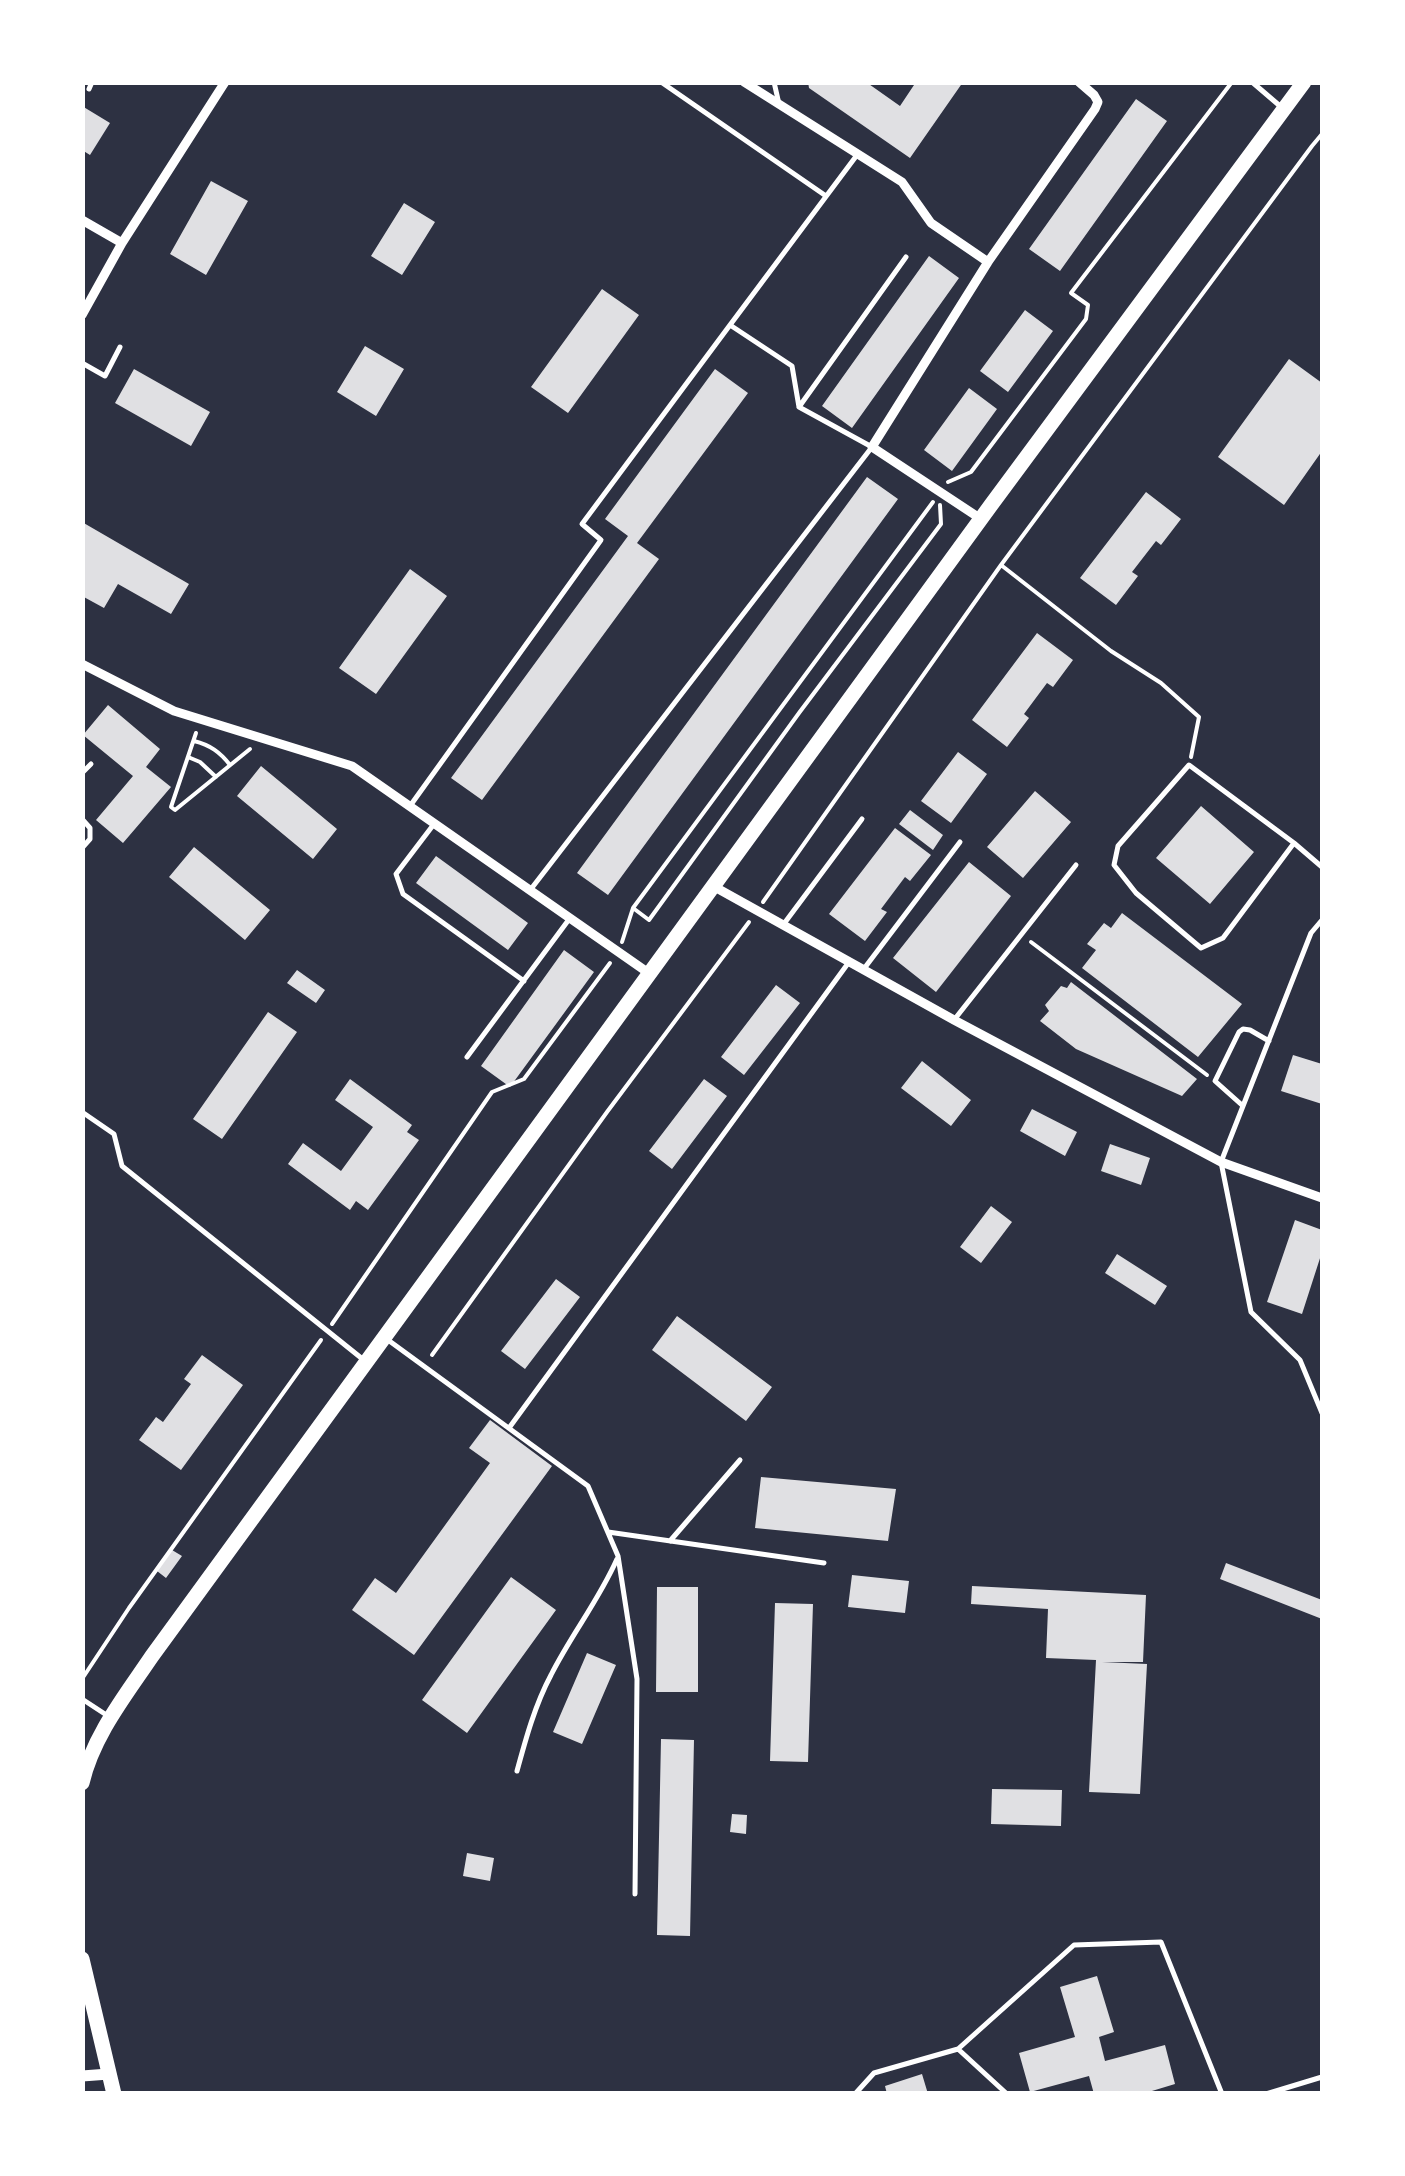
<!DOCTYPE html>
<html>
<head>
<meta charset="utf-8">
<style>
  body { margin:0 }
  #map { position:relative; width:1405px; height:2176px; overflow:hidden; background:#2d3142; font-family:"Fira Sans Condensed",sans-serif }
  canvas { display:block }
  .frame { position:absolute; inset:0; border:85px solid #fff; pointer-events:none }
</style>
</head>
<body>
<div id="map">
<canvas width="1405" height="2176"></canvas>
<div class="frame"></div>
</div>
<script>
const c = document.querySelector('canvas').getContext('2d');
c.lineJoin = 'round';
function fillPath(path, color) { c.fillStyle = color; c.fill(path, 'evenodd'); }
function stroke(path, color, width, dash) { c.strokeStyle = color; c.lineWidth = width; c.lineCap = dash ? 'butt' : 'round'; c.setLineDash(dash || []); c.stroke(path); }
const building = new Path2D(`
  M808,82H866L900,106L916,82H963L910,158L809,88Z
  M1136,99L1167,121L1060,271L1029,249Z
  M82,106L110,123L90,155L82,150Z
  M211,181L248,201L206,275L170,254Z
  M404,203L435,222L402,275L371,256Z
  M929,256L959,278L852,428L822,406Z
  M602,289L639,315L568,413L531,387Z
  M1025,310L1053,331L1008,392L980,371Z
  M365,346L404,369L376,416L337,392Z
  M1289,359L1322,383V451L1284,505L1218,457Z
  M134,369L210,412L191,446L115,403Z
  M715,369L748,393L637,543L659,559L482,800L451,778L628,536L605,519Z
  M969,388L997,409L952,471L924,450Z
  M867,477L898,499L608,895L577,873Z
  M1146,492L1181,519L1161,545L1156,541L1132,572L1138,576L1116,605L1080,578Z
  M82,522L189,584L171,614L118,584L104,608L82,596Z
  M410,569L447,596L376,694L339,668Z
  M1037,633L1073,660L1053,687L1047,683L1024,714L1029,718L1007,747L972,720Z
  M108,705L160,749L146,767L171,787L123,843L96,820L133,776L83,735Z
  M958,752L987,774L951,823L921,801Z
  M261,766L337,829L313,859L237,796Z
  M1035,791L1071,822L1023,878L987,847Z
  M1201,806L1254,852L1210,904L1156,858Z
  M910,810L943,835L933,850L899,824Z
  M895,828L931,855L910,881L905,877L881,909L887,912L865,941L829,914Z
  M194,847L270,910L245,940L169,877Z
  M436,856L528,923L508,950L416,883Z
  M969,862L1011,896L936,992L893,958Z
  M1122,913L1242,1004L1198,1057L1082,968L1096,950L1087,944L1104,923L1111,928Z
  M564,950L594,972L510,1087L481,1066Z
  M297,970L325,990L316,1003L287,983Z
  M1071,982L1197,1079L1182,1096L1076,1049L1040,1021L1049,1011L1045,1005L1061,986L1067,988Z
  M776,985L800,1003L744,1075L721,1057Z
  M268,1012L297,1032L222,1139L193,1119Z
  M1293,1055L1322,1064V1104L1281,1091Z
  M922,1061L971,1100L951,1126L901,1088Z
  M350,1079L412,1125L407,1132L419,1140L368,1210L356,1201L350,1210L288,1164L303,1143L341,1171L373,1127L335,1100Z
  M704,1079L727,1096L672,1169L649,1151Z
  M1032,1109L1077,1132L1065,1156L1020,1131Z
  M1110,1144L1150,1158L1141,1185L1101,1171Z
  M991,1206L1012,1222L981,1263L960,1247Z
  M1295,1220L1322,1230V1252L1302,1314L1267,1302Z
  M1117,1254L1167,1286L1155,1305L1105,1273Z
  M556,1279L580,1297L525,1369L501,1351Z
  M677,1316L772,1387L746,1421L652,1350Z
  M202,1355L243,1385L181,1470L139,1440L156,1417L163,1422L191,1384L184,1379Z
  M490,1420L552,1466L414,1655L352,1610L375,1578L396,1593L490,1463L469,1448Z
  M761,1477L896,1489L888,1541L755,1528Z
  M172,1550L182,1556L166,1578L157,1571Z
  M1226,1563L1322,1600V1619L1220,1579Z
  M852,1575L909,1581L905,1613L848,1607Z
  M511,1577L556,1610L467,1733L422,1700Z
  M972,1586L1146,1595L1143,1662H1102L1147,1664L1140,1794L1089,1792L1096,1660L1046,1658L1048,1609L971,1604Z
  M657,1587H698V1692H656Z
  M775,1603L813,1604L808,1762L770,1761Z
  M587,1653L616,1665L582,1744L553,1732Z
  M661,1739L694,1740L690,1936L657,1935Z
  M992,1789L1062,1790L1061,1826L991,1824Z
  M732,1814L747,1815L746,1834L730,1832Z
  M467,1853L494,1858L490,1881L463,1876Z
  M1097,1976L1114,2032L1099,2037L1105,2061L1165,2045L1175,2084L1142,2094H1094L1089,2076L1030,2092L1019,2053L1075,2037L1060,1987Z
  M922,2074L928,2094H887L885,2086Z`);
const path = new Path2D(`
  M948,482L971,472L1086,319L1088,305L1071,293L1232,82
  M1001,565L1111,651L1161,683L1199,717L1191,757
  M196,733L171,807L175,810L250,749
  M194,741C210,745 220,752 230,765
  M188,757L200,762L216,777
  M763,902L1001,565L1312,146L1322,134
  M633,908L649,920L799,713L941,524L940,505
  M622,942L633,908L933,502
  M1031,942L1207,1075
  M332,1324L492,1092L524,1079L610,963
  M432,1355L607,1112L749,922
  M82,1679L129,1608L321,1340`);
const service = new Path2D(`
  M661,82L826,196
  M774,82L779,104
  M1252,82L1280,106
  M89,89L92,82
  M730,325L857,155
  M82,363L105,376L120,347
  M799,407L906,257
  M82,773L91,764
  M410,806L601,540L582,524L730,325L792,366L799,407L872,447L531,889
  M82,819L90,828V839L82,848
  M434,824L396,874L403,894L524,981
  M1294,843L1223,938L1201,948L1136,893L1114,865L1118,846L1189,765L1294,843L1322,867
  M1322,920L1311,933L1221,1162L1251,1312L1300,1360L1322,1413
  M783,925L862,819
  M863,970L960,842
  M954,1020L1076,865
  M467,1057L570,918
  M1243,1106L1215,1081L1239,1032L1243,1029L1250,1030L1269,1041
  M82,1112L114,1134L122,1166L365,1361
  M388,1340L588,1486L618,1556L637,1679L635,1894
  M509,1428L849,962
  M608,1532L824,1563
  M670,1541L740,1460
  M82,1699L108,1716
  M517,1771C526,1738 535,1705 551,1675C571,1635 599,1600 617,1559
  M958,2049L1074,1945L1161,1942L1222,2094
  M855,2094L874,2073L958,2049L1007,2094
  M1266,2094L1322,2077`);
const minor = new Path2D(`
  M744,82L902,182L931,223L988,262
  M82,220L122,243
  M82,315L122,243L225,82
  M981,519L872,447L988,262L1095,109L1098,102L1094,95L1079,82
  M82,664L174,711L352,766L650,974
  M713,886L954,1020L1221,1162L1322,1198`);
const tertiary = new Path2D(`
  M82,2076L109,2074`);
const trunk = new Path2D(`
  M82,1783C93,1736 125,1696 152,1656L991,505L1304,82
  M82,1959L114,2094`);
fillPath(building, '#e0e0e3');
stroke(path, '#fff', 4);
stroke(service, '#fff', 5);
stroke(minor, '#fff', 9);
stroke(tertiary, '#fff', 11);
stroke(trunk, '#fff', 15);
</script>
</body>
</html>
